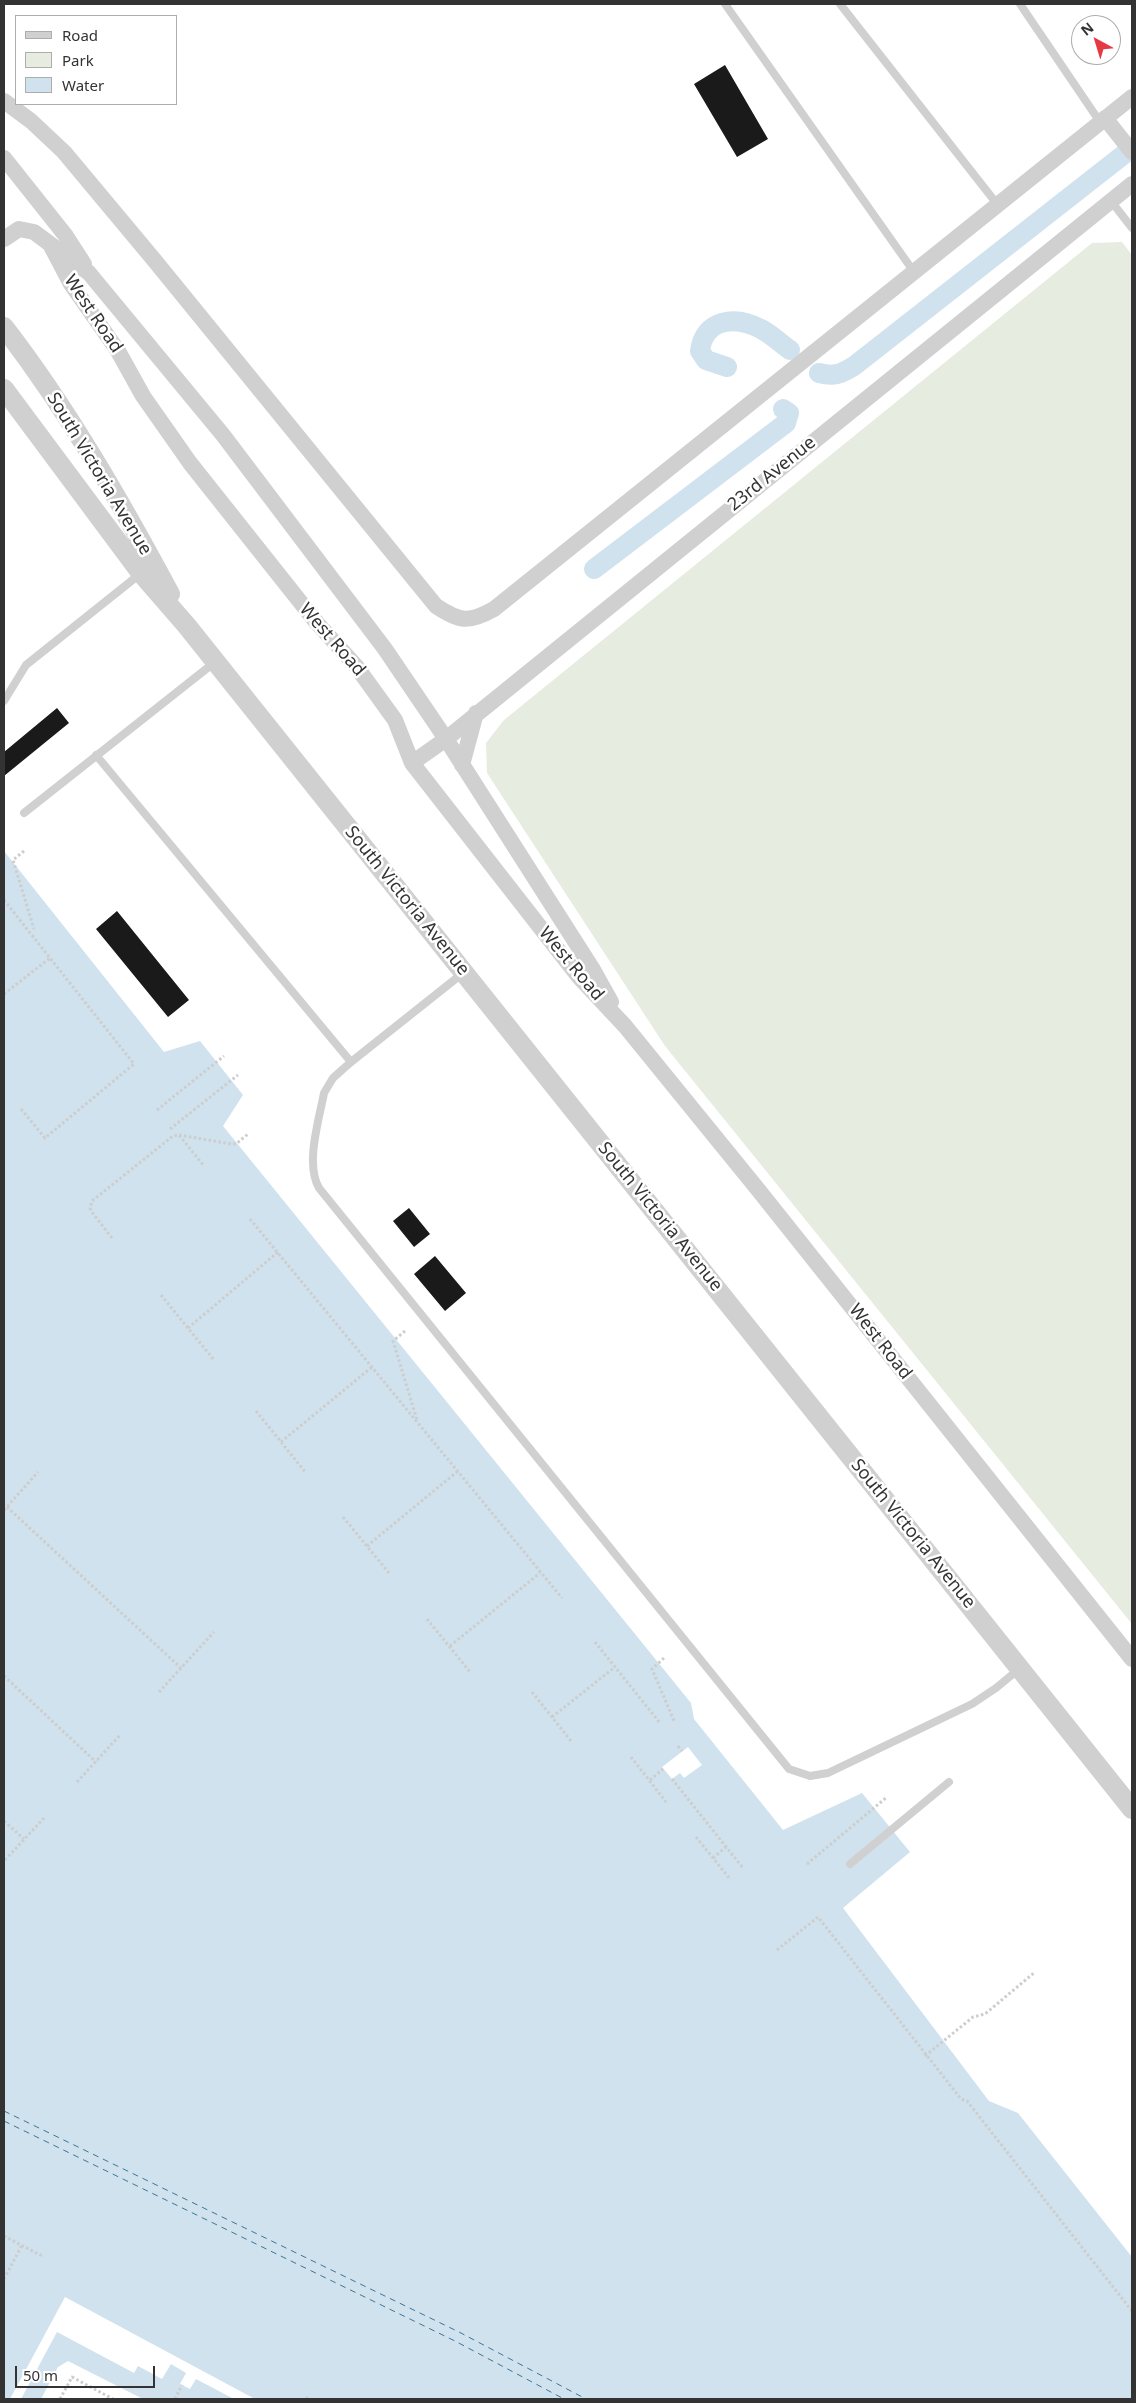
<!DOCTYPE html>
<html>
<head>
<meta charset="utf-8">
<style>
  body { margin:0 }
  #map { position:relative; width:1136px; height:2403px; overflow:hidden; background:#fff; font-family:"Noto Sans",sans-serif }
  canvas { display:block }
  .frame { position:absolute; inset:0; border:5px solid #333; pointer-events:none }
  .legend { position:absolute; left:15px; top:15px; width:162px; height:90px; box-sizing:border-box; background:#fff; border:1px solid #adadad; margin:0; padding:6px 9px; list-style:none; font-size:15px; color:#333 }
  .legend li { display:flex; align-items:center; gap:10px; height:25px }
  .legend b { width:25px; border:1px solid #adadad }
  .north { position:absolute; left:1071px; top:15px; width:50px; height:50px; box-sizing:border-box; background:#fff; border:1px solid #adadad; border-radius:50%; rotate:321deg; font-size:14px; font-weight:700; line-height:20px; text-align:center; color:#333 }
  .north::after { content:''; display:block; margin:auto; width:18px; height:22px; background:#e63946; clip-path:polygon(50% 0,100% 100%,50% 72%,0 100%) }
  .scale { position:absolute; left:15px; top:2366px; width:140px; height:22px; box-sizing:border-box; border:2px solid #333; border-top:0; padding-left:6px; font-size:15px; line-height:18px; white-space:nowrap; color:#333; -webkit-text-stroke:4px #fff; paint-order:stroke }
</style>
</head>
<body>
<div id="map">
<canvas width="1136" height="2403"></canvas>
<div class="frame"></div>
<ul class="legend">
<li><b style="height:6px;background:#d0d0d0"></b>Road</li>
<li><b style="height:14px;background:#e6ecdf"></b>Park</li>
<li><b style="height:14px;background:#cfe2ee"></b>Water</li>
</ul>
<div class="north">N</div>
<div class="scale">50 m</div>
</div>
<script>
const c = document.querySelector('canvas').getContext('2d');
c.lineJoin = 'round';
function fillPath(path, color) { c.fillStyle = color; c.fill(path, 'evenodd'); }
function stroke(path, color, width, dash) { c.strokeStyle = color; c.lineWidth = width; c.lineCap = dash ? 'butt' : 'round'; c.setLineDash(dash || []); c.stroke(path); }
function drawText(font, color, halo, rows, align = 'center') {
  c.font = font + ' "Noto Sans",sans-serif'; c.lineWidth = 5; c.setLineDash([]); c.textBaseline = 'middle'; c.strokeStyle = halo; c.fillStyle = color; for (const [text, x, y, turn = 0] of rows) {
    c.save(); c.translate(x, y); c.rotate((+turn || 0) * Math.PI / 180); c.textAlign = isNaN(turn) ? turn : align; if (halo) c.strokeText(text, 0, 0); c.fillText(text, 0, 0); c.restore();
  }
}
const green = new Path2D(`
  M1122,242L1132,255V1624L665,1046L487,773L486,743L504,720L1092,243Z`);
const water = new Path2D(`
  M4,851L164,1052L200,1041L243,1095L223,1126L691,1703L694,1719L783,1830L862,1793L910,1852L843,1908L989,2101L1018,2113L1132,2257V2399H143L68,2361L58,2367L41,2399H4Z`);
const pier = new Path2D(`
  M688,1747L702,1765L684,1778L680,1773L672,1779L662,1767Z
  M65,2297L255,2399H234L196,2379L190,2389L180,2384L186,2373L171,2364L162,2379L138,2366L134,2373L57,2332L21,2399H10Z`);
const canal = new Path2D(`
  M727,367L706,360L700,351C704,319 735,315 761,329C771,334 780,343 790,350
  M819,373C834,377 841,374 854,366L1132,148
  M594,569L786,423L789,413L783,409`);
const ferry = new Path2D(`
  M4,2111L459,2332L586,2399
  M4,2121L455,2341L564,2399`);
const building = new Path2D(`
  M725,65L768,139L737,157L694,84Z
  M57,708L69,723L4,776V752Z
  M117,911L189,1000L168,1017L96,929Z
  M409,1208L430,1234L414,1247L393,1221Z
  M435,1256L466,1293L445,1311L414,1274Z`);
const path = new Path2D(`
  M24,851L13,860L34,929
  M4,900L134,1064L45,1138L21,1109
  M4,994L50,958
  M157,1110L224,1056
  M170,1129L238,1075
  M179,1135L231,1144H236L248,1134
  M250,1219L562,1598
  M112,1238L91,1211L90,1208L92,1201L173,1136L179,1135L204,1166
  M161,1295L214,1360
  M188,1328L278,1252
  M405,1331L393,1341L417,1420
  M256,1411L306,1473
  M281,1442L372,1367
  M7,1507L181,1668
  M4,1510L38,1472
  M343,1517L389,1573
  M367,1546L458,1471
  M427,1619L470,1672
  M595,1642L660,1723
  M450,1646L540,1573
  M664,1658L652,1669L675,1723
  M4,1676L96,1762
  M159,1692L214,1632
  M532,1692L571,1741
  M552,1717L615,1667
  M678,1746L682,1751
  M631,1757L666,1802
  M672,1779L743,1868
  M650,1780L663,1769
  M77,1782L120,1735
  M4,1821L24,1839
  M696,1837L730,1879
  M713,1858L726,1847
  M5,1860L44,1818
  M807,1864L887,1797
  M777,1950L818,1917L961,2099L967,2101L1132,2311
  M925,2056L973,2017L985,2014L1035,1972
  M4,2236L44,2257
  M4,2279L22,2245
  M60,2399L72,2377L113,2399
  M175,2399L182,2385
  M306,2399L308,2396`);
const service = new Path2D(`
  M725,4L914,272
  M840,4L997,204
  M1020,4L1100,122
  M1111,201L1132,228
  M4,701L26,665L140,574
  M96,755L351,1062
  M24,813L215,662
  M463,973L351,1062L333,1078L324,1093C319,1120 305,1164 319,1188L789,1769L810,1776L828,1773L972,1704L996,1688L1019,1669
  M850,1864L949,1782`);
const minor = new Path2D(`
  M4,101L31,121L64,152L155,261L436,606C460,622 469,623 494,609L1132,97
  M1105,118L1132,152
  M4,158L66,236L84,264
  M4,239L19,229L34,232L89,273L223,435L385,649L446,739L592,968L611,1002
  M50,244L71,284L118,351L143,396L190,463L317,623L356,666L395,720L412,763L579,977L625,1026L760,1192L1132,1659
  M412,763L446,739L1132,184
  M462,765L476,713`);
const tertiary = new Path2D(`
  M4,327C68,410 120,501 170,594
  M4,389L141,573L187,626L1132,1809`);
const streetNames = [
  ["West Road",93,314,56],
  ["South Victoria Avenue",99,474,59],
  ["23rd Avenue",772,474,-39],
  ["West Road",332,640,49],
  ["South Victoria Avenue",407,901,51],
  ["West Road",571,964,50],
  ["South Victoria Avenue",660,1217,51],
  ["West Road",880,1342,52],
  ["South Victoria Avenue",913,1534,51]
];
fillPath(green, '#e6ecdf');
fillPath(water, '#cfe2ee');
fillPath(pier, '#fff');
stroke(canal, '#cfe2ee', 20);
stroke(ferry, '#3f7597', 1, [6, 5]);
fillPath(building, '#1a1a1a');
stroke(path, '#cdcdcd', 3, [2.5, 2.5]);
stroke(service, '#d0d0d0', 8);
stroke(minor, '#d0d0d0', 16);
stroke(tertiary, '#d0d0d0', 20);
drawText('18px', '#333', '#fff', streetNames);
</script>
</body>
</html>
